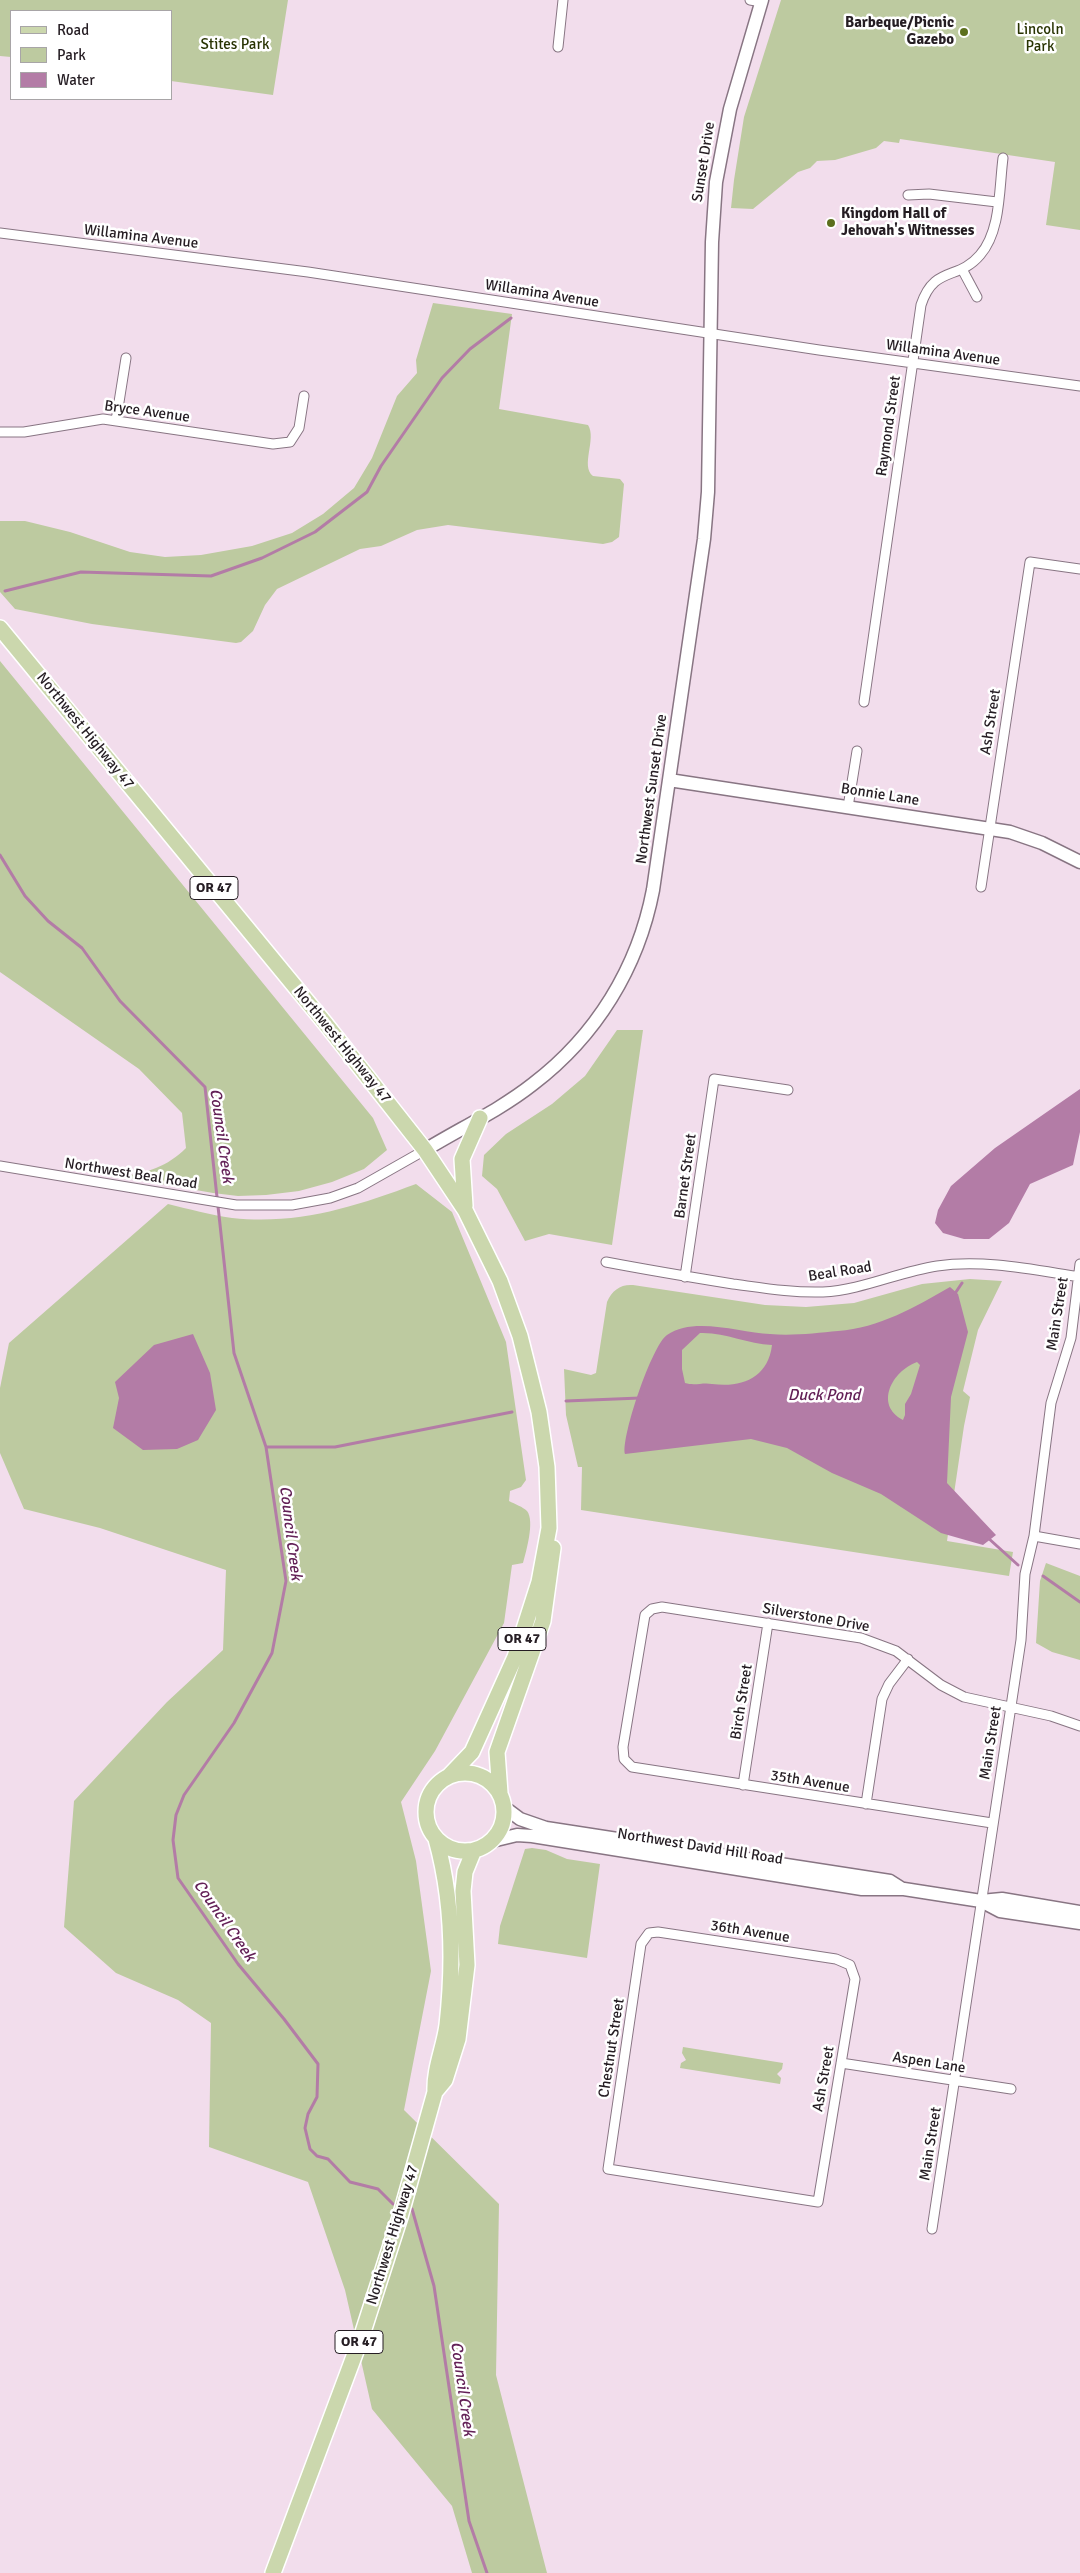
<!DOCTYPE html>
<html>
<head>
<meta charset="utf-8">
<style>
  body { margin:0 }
  #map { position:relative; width:1080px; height:2573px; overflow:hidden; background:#f2ddec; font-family:Signika,sans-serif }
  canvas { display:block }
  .legend { position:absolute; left:10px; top:10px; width:162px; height:90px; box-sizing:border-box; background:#fff; border:1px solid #a8a5a7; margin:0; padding:6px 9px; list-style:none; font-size:15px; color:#251d23 }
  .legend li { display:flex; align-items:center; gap:10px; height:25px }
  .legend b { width:25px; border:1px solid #a8a5a7 }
</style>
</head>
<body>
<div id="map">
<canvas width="1080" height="2573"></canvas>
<ul class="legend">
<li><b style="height:6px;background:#cbd7ad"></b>Road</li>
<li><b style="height:14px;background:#bdcaa0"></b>Park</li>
<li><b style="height:14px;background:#b37ca6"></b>Water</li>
</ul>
</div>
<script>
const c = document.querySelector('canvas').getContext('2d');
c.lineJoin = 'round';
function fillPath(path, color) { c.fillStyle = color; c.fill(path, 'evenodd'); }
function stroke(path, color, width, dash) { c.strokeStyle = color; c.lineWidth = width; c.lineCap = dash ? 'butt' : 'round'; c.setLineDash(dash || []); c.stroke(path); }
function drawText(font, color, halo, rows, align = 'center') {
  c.font = font + ' Signika,sans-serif'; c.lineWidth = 5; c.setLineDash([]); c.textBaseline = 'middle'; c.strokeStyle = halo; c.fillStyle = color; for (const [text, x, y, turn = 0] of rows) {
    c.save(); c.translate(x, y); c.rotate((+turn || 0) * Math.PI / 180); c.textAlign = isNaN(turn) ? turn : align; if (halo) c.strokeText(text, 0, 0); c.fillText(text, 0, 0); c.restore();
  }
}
const green = new Path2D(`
  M0,0H288L273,95L171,81V11H11V57L0,56Z
  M781,0H1080V230L1046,225L1055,162L900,139L899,143L884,141L876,148L835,160L817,161L810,168L798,172L753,209L731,208L734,180L744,117Z
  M433,303L512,314L499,409L588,425C597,439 580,466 593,476L620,479L624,484L619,537L612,542L603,544L448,525L417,530L381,546L360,549L277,589L265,605L253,631L241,642L236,643L92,624L15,609L0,592V521H25L70,532L130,552L165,557L201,555L252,546L292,533L323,514L354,488L372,458L397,396L417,373L416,360Z
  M0,661L373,1118L387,1150L364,1169L332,1182L299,1191L266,1195L238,1196L213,1193L122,1177C148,1172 167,1167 186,1148L182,1113L139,1069L0,972Z
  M617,1030H643L612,1245L549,1234L525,1241L497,1189L482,1176L484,1155L506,1134L552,1104L585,1076Z
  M416,1184L452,1212L506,1342L526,1480L521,1487L510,1491L509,1501C515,1504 523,1507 527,1511C535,1521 526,1552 523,1563L512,1565L504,1623L435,1751L401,1802L416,1861L431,1971L404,2110L499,2204L496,2375L547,2573H472L452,2506L372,2409L345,2290L308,2182L209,2147L211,2023L178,2000L116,1973L64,1927L74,1801L167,1702L223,1650L226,1570L100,1528L24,1509L0,1453V1388L9,1343L168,1204C189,1209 210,1215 232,1218C299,1225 354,1207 416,1184Z
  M970,1279L1002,1281L978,1330L963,1391L970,1397L964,1426L947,1541L1013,1552L1009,1576L581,1510L582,1467H578L566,1415L564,1369L591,1375L596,1373L607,1302C612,1290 621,1284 633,1285L765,1305L806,1307L854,1303L922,1284Z
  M1046,1563L1080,1576V1660L1052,1652L1036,1643L1040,1581Z
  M532,1848L546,1850L567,1859L600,1864L587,1958L498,1944L500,1926L525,1849Z
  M683,2047L783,2063L782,2069L777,2074L781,2078L780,2084L680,2068L681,2063L686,2060L682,2053Z`);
const water = new Path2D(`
  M1080,1089V1132L1073,1165L1030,1184L1009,1223L989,1239H964L943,1233L935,1223L938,1210L951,1186L995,1148Z
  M950,1287L958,1294L968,1332L951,1397L947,1483L996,1535L983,1545L941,1533L881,1494L832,1473L787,1448L751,1439L625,1454C621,1437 652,1345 667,1335C694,1316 741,1333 770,1334C792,1336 817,1333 838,1331C879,1328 915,1307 950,1287ZM700,1333C725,1332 747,1344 772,1345C768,1378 742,1388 712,1384C703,1382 695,1386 685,1383L682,1369V1350ZM917,1362L920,1365L911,1394L905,1404V1415L903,1420C874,1405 892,1371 917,1362Z
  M193,1334L210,1373L216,1410L198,1440L177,1449L143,1450L113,1428L119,1398L115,1382L154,1345Z`);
const stream = new Path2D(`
  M5,591L81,572L211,576L262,558L315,532L367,492L381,466L442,378L470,349L511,318
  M0,855L25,896L48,921L82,948L120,1001L205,1087L234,1353L266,1447L286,1581L272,1653L234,1723L184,1795L176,1815L173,1840L178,1878L238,1964L284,2019L318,2064L317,2097L308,2114L305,2128L310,2149L317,2156L328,2159L350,2182L378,2189L393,2204
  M954,1295L962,1283
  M566,1401L640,1398
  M266,1447H335L512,1412
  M987,1537L1018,1565
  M1043,1576L1080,1602
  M412,2209L434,2286L469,2521L487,2573`);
const street = new Path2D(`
  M750,0L762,2
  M558,47L563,0
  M908,195L929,194L997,202
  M0,233L308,272L819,350L1080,386
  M962,269L977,297
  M116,421L126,358
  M0,432H24L103,419L273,444L290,442L299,428L304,396
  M864,702L921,305C934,265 958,281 980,255C1001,231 999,189 1003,158
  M848,807L857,751
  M981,887L1030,562L1080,569
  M0,1166L236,1205H292L330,1198L358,1188L425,1150
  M606,1262C648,1270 690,1277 733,1284C763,1288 792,1293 823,1292C862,1290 898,1272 937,1266C984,1259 1034,1270 1080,1277
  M685,1277L714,1079L788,1090
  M1034,1536L1080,1544
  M743,1785L768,1623
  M866,1804L882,1699L889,1684L908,1659
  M992,1823L632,1767L624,1759L623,1747L645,1615L652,1609L662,1607L861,1638L896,1651L941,1685L964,1697L1051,1716L1080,1726
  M658,1932L836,1959L850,1965L855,1979L818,2202L608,2169L641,1944L649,1933Z
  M841,2063L1011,2089
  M932,2229L1021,1640L1025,1574L1034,1536L1051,1403L1071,1338L1080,1264`);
const secondary = new Path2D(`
  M669,780L1010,832L1042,843L1080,862
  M425,1150C461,1128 500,1110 533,1084C596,1036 638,968 653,890L704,539L708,492L712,242L716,182L730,109L762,0
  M504,1807L520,1819L546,1828L890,1881L901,1888
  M492,1841L517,1835L532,1836L862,1889H904L981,1901L1002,1899L1080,1912
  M981,1901L1000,1911L1080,1923`);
const primary = new Path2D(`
  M0,628L325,1023L425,1150L465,1210L500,1281L520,1336L539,1412L547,1467L549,1528L539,1582L515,1657L472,1752L449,1776
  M465,1206L462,1159L480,1118
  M426 1812a39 39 0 1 1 78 0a39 39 0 1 1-78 0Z
  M500,1793L497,1752L543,1621L553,1548
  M435,2092L445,2080L458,2039L467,1965L463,1891L465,1872L474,1850
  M273,2573L362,2335L400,2217L435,2092C434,2068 444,2048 447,2025C454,1962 453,1900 436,1839`);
const markers = [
  [964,32,5,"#5c6f1d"],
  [831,223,5,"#5c6f1d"]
];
const shields = [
  [214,888,48],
  [522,1639,48],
  [359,2342,48]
];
const shieldNames = [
  ["OR 47",214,888],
  ["OR 47",522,1639],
  ["OR 47",359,2342]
];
const poiNames = [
  ["Barbeque/Picnic",954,23],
  ["Gazebo",954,40],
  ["Kingdom Hall of",841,214,"left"],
  ["Jehovah's Witnesses",841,231,"left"]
];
const parkNames = [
  ["Lincoln",1040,30],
  ["Park",1040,47],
  ["Stites Park",235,45]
];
const streetNames = [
  ["Sunset Drive",704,162,-81],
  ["Willamina Avenue",141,237,7],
  ["Willamina Avenue",542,294,9],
  ["Willamina Avenue",943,353,8],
  ["Bryce Avenue",147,412,8],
  ["Raymond Street",889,426,-82],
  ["Ash Street",991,722,-81],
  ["Northwest Highway 47",85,731,51],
  ["Northwest Sunset Drive",652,789,-82],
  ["Bonnie Lane",880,795,9],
  ["Northwest Highway 47",342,1045,51],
  ["Northwest Beal Road",131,1174,9],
  ["Barnet Street",686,1176,-82],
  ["Beal Road",840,1272,-9],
  ["Main Street",1058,1314,-81],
  ["Silverstone Drive",816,1618,10],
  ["Birch Street",742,1702,-81],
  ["Main Street",991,1743,-81],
  ["35th Avenue",810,1782,9],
  ["Northwest David Hill Road",700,1847,9],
  ["36th Avenue",750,1932,9],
  ["Chestnut Street",612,2048,-81],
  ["Aspen Lane",929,2063,9],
  ["Ash Street",824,2079,-80],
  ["Main Street",931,2144,-81],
  ["Northwest Highway 47",393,2235,-73]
];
const waterNames = [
  ["Council Creek",221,1136,82],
  ["Duck Pond",824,1396],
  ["Council Creek",290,1533,83],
  ["Council Creek",224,1921,55],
  ["Council Creek",462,2389,82]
];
fillPath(green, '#bdcaa0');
fillPath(water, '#b37ca6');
stroke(stream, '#b37ca6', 3);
stroke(street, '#887583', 11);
stroke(secondary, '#887583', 15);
stroke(primary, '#fff', 18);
stroke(street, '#fff', 9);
stroke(secondary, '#fff', 12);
stroke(primary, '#cbd7ad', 15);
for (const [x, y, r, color] of markers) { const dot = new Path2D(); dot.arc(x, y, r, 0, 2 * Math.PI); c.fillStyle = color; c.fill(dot); stroke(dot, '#fff', 2); }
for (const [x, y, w] of shields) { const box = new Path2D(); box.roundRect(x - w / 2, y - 11.5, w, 23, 4); c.fillStyle = '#fff'; c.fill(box); stroke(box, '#251d23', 1); }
drawText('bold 14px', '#251d23', null, shieldNames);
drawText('bold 15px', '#251d23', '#fff', poiNames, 'right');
drawText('15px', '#283302', '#fff', parkNames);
drawText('15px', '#251d23', '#fff', streetNames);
drawText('italic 16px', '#632157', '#fff', waterNames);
</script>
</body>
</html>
